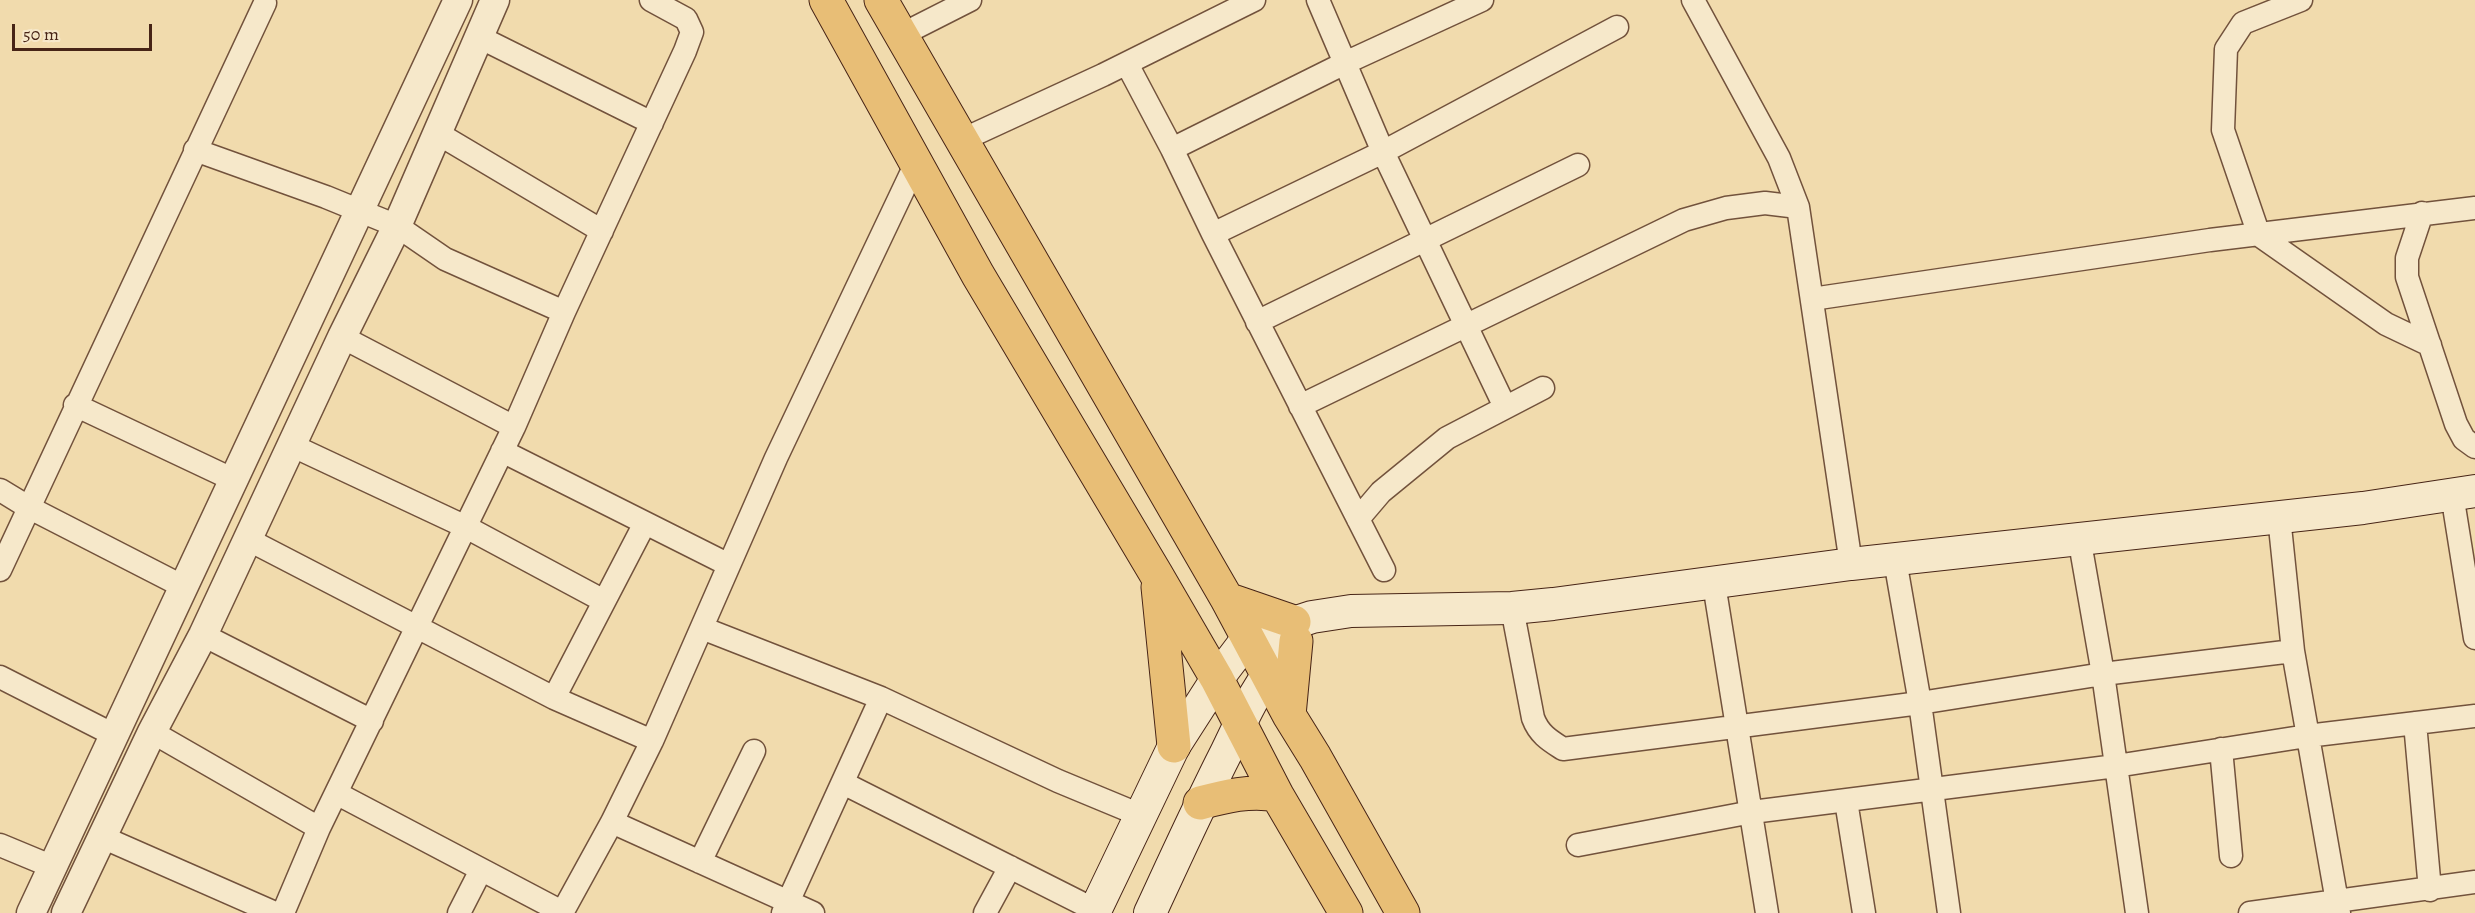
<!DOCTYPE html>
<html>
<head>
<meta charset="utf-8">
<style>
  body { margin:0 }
  #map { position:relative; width:2475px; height:913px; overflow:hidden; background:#f1dbad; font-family:Alegreya,serif }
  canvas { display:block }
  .scale { position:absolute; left:12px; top:24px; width:140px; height:27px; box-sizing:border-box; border:3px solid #472416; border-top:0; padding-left:8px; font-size:18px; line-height:21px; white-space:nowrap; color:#472416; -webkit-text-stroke:4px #f6e8ca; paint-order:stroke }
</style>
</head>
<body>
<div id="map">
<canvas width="2475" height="913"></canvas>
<div class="scale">50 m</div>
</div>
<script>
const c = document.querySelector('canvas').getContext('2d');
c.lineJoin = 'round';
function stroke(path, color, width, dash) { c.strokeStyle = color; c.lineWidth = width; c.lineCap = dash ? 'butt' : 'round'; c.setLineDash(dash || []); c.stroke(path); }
const minor = new Path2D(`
  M1318,0L1383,152L1505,407
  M1693,0L1779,158L1798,207L1851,564
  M2301,0L2243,23L2226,49L2223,130L2259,235L2386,324L2430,345
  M901,35L970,0
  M479,37L652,123
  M1127,64L1172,149L1213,234L1384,570
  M437,133L602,231
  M962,140L1103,75L1254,0
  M1172,149L1345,63L1482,0
  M195,150L326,197L397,226L445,259L564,312
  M2422,213L2407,258V277L2456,424L2464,439L2475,447
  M1213,234L1383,152L1617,27
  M1812,299L2210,240L2475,208
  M1257,322L1578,165
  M342,337L514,427
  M75,405L234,480
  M1300,406L1684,220L1726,208L1765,203L1798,207
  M291,445L466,527L604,601
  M502,451L729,565
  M0,490L28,507L184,587
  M2452,494L2475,638
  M2279,517L2293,651L2339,913
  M1358,519L1381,492L1447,438L1543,388
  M2079,537L2103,674L2137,913
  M247,539L554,698L652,741
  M1895,560L1920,703L1949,913
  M0,570L265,3
  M1714,584L1767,913
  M1512,608L1533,718C1539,734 1549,740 1563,749L1920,703L2103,674L2293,651
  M702,628L881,698L1058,781L1140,815
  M203,635L372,721
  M0,677L114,735
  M554,698L645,523
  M2415,723L2430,890
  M152,732L319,828
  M2221,749L2231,856
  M843,783L1095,910
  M336,793L562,912
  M1846,801L1864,913
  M612,822L813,913
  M102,837L275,913
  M0,845L53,867
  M1578,845L1752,812L2116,766L2307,736L2475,716
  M700,862L754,751
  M283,913L319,828L514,427L564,312L685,51L692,32L686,19L651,0
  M459,913L481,870
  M562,913L612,822L652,741L776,458L917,161
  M783,913L881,698
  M985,913L1010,867
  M2250,913L2475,882`);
const tertiary = new Path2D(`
  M31,913L458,0
  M66,913L152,732L203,635L342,337L397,226L495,0`);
const secondary = new Path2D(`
  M1094,913L1174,746L1217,679L1248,638L1312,617L1351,611L1512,608L1553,604L1851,564L2363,508L2475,491
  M1150,913C1175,859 1200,804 1227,751C1243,718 1258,683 1283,656`);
const primary = new Path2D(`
  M826,0L978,275L1156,574L1217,679L1277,795L1346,913
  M881,0L1227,599L1289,715L1315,757L1403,913
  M1158,587L1174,746
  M1227,599L1294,622
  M1289,715L1296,641
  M1200,803C1226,796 1250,790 1277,795`);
stroke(minor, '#72523c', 25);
stroke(tertiary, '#72523c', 31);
stroke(secondary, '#472416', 34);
stroke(primary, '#472416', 35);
stroke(minor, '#f6e8ca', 22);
stroke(tertiary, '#f6e8ca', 28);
stroke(secondary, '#f6e8ca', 32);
stroke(primary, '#e8be76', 33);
</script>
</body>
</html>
